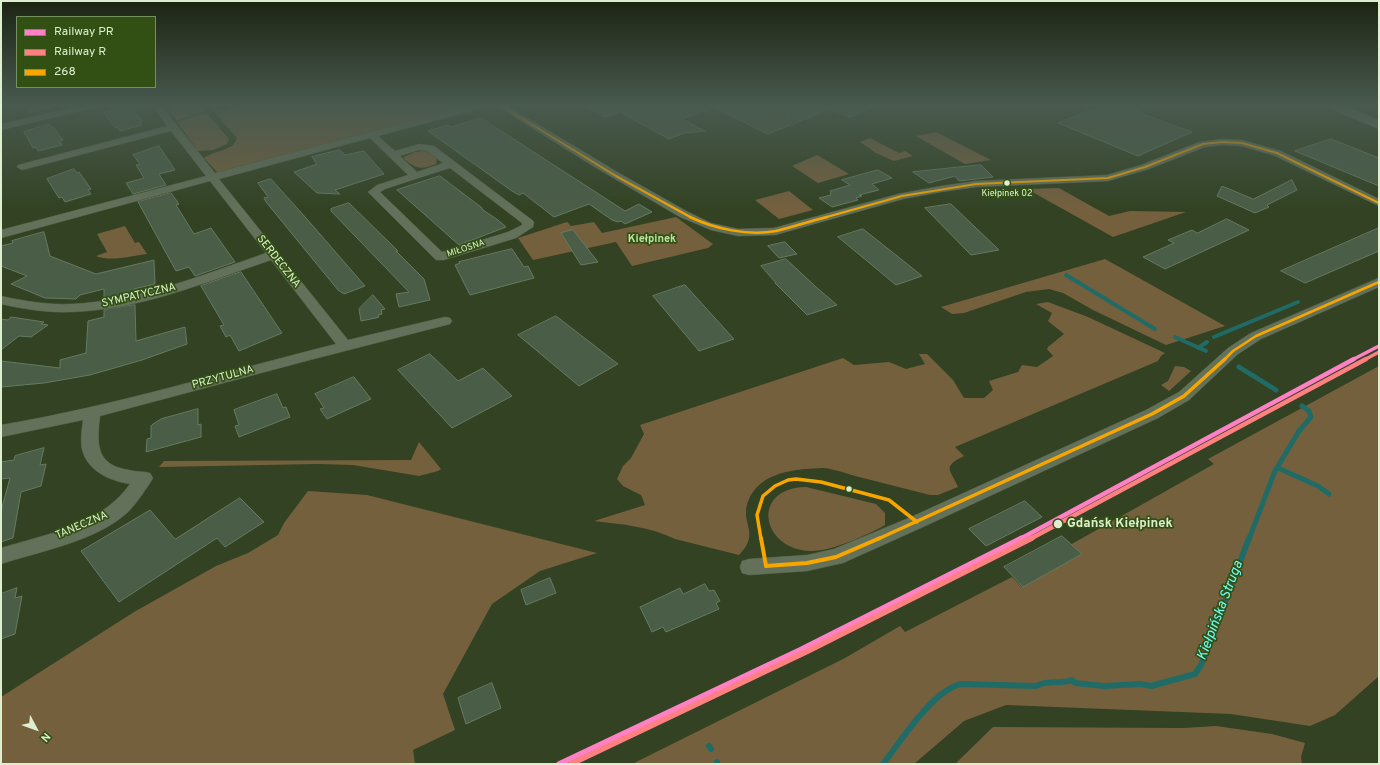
<!DOCTYPE html>
<html>
<head>
<meta charset="utf-8">
<style>
  body { margin:0 }
  #map { position:relative; width:1380px; height:765px; overflow:hidden; background:#324222; font-family:Overpass,sans-serif }
  canvas { display:block }
  .frame { position:absolute; inset:0; border:2px solid #ddefcf; pointer-events:none }
  .legend { position:absolute; left:16px; top:16px; width:140px; height:72px; box-sizing:border-box; background:#335014; border:1px solid #77905f; margin:0; padding:5px 7px; list-style:none; font-size:12px; color:#ddefcf }
  .legend li { display:flex; align-items:center; gap:8px; height:20px }
  .legend b { width:20px; border:1px solid #77905f }
  .north { position:absolute; left:16px; top:709px; width:40px; height:40px; -webkit-text-stroke:3px #335014; paint-order:stroke; rotate:131deg; font-size:11px; font-weight:700; line-height:16px; text-align:center; color:#ddefcf }
  .north::after { content:''; display:block; margin:auto; width:14px; height:18px; background:#ddefcf; clip-path:polygon(50% 0,100% 100%,50% 72%,0 100%) }
</style>
</head>
<body>
<div id="map">
<canvas width="1380" height="765"></canvas>
<div class="frame"></div>
<ul class="legend">
<li><b style="height:5px;background:#ff80c5"></b>Railway PR</li>
<li><b style="height:5px;background:#ff8080"></b>Railway R</li>
<li><b style="height:5px;background:#f7a600"></b>268</li>
</ul>
<div class="north">N</div>
</div>
<script>
const c = document.querySelector('canvas').getContext('2d');
c.lineJoin = 'round';
function fillPath(path, color) { c.fillStyle = color; c.fill(path, 'evenodd'); }
function stroke(path, color, width, dash) { c.strokeStyle = color; c.lineWidth = width; c.lineCap = dash ? 'butt' : 'round'; c.setLineDash(dash || []); c.stroke(path); }
function drawText(font, color, halo, rows, align = 'center') {
  c.font = font + ' Overpass,sans-serif'; c.lineWidth = 3.5; c.setLineDash([]); c.textBaseline = 'middle'; c.strokeStyle = halo; c.fillStyle = color; for (const [text, x, y, turn = 0] of rows) {
    c.save(); c.translate(x, y); c.rotate((+turn || 0) * Math.PI / 180); c.textAlign = isNaN(turn) ? turn : align; if (halo) c.strokeText(text, 0, 0); c.fillText(text, 0, 0); c.restore();
  }
}
const green = new Path2D(`
  M35,105H51L53,108L29,114L26,107Z
  M165,105H200L205,111L177,121Z
  M247,105H472L219,173L217,172L204,158C214,150 233,152 237,138L213,111L221,109L223,111Z
  M206,112L229,139L227,144L213,150L198,151L177,122Z
  M936,132L991,160L965,164L916,136Z
  M870,138L899,153L905,151L913,156L894,161L876,153L860,142Z
  M423,151L428,152L437,159L436,164C421,170 416,169 404,159V157L415,152Z
  M817,155L819,156L849,174L818,183L792,166Z
  M1059,188L1109,216L1130,211L1186,212L1113,237L1027,189Z
  M789,191L813,210L779,219L755,200Z
  M676,217L713,244L708,248L632,266L616,242L533,260L518,238L567,222L571,226L594,222L602,233Z
  M125,226L135,243L139,242L147,254C132,256 110,262 96,256L107,252L97,234Z
  M1105,259L1225,326L1166,345L1093,310L1063,293L1049,289L1026,292L964,313L952,314L941,307Z
  M1048,302L1088,317L1165,353L1161,356L1158,361L955,447L964,456C941,467 951,470 958,487L938,495H930C906,489 883,483 859,477C847,474 835,469 823,468C818,468 811,469 805,469C783,471 759,477 749,499C738,523 762,532 739,555L675,539C651,527 621,524 594,521L645,505L641,495L623,486L617,479L623,466L631,458L644,434L640,425L843,358L854,365L889,362L906,369L925,364L919,354H927L953,380L964,398H984L993,390L989,381L1018,372L1022,365L1037,367L1053,356L1047,349L1048,347L1064,334L1048,321L1052,313L1036,304Z
  M1175,366L1184,367L1191,371L1169,391L1161,385L1168,381Z
  M1379,366V676L1335,715L1310,726L1231,714L1006,705L964,721L914,764H632L845,658L900,626L905,632L1012,577L1022,587L1080,555L1070,545L1214,464L1208,459Z
  M419,442L441,469L438,471L419,476L353,465L317,464L159,467L164,461L411,460Z
  M806,487L876,504L885,513V525C867,535 831,552 810,551C761,549 750,488 806,487Z
  M308,491L367,495L597,553L540,571L492,604L443,694L455,730L413,750L415,764H1V697L134,612L216,566L248,553L278,535L284,523Z
  M1216,726L1272,734L1305,743L1301,757L1302,764H955L993,727L1184,728Z`);
const streamFar2 = new Path2D(`
  M1066,275L1155,329
  M1175,337L1206,351
  M1214,337L1298,302
  M1198,348L1207,342`);
const streamFar1 = new Path2D(`
  M1239,367L1276,390
  M1278,468L1318,486L1329,494
  M1249,539L1275,471L1299,431L1311,417L1309,411L1302,406`);
const stream = new Path2D(`
  M709,746L711,749
  M717,762V764
  M883,764C901,741 933,690 961,684L1036,686C1048,679 1060,685 1072,680L1075,683L1104,686L1141,684L1151,686L1195,674L1201,665L1249,538`);
const building = new Path2D(`
  M584,105H880L850,117L830,109L768,134L714,108L682,119L705,131L684,133L669,139L620,112L605,117Z
  M1105,105H1152L1137,112L1192,132L1138,156L1058,123Z
  M128,106L130,109L132,108L142,121L139,122L142,125L120,131L117,127L115,128L104,113Z
  M481,118L625,211L639,204L652,212L625,224L621,221L618,222L612,220L589,204L554,217L523,193L519,195L512,191L428,131L448,125L450,127Z
  M49,124L51,127H53L63,140L60,141L62,145L38,151L36,147L33,148L24,132Z
  M1331,139L1379,158V186L1295,151Z
  M159,146L175,170L159,174L166,185L133,194L126,183L144,178L136,165L140,164L133,155Z
  M340,150L345,155L364,151L384,174L335,190L340,194L317,193L294,172L317,164L312,157Z
  M981,165L993,177L959,181L955,176L929,183L913,172Z
  M74,169L77,173L79,172L91,189L88,190L91,194L65,202L62,197L59,198L47,179Z
  M878,170L892,178L872,184L879,190L859,195L862,196L856,198L858,200L832,207L819,198L831,195L830,191L850,185L842,180Z
  M440,176L481,207L483,210L498,220L506,227L459,245L397,190Z
  M271,179L306,218L365,286L344,294L338,290L266,202L264,198L268,197L258,183Z
  M1292,180L1297,190L1267,205L1269,207L1255,213L1217,196L1222,186L1253,199Z
  M171,193L179,204L176,205L194,234L211,228L235,262L195,276L189,267L176,271L138,202Z
  M349,203L398,251H396L424,279L430,300L399,307L396,294L409,292L331,211V209Z
  M951,204L999,250L971,255L925,208Z
  M1227,219L1249,230L1165,269L1143,257L1174,243L1168,240L1192,230L1197,233Z
  M1379,228V251L1305,283L1281,271Z
  M863,229L906,263L922,276L896,285L838,237Z
  M573,230L598,262L581,265L561,233Z
  M44,232L50,256L96,274L154,260L155,284L134,289L135,293L104,299V289L80,295L76,299L45,298L11,284L27,276L1,266V246L13,243L12,241Z
  M785,242L797,254L779,258L768,246Z
  M512,249L524,267L528,266L534,278L470,295L455,265L460,263L459,262Z
  M786,259L816,287L837,305L807,315L775,283H776L761,266Z
  M241,272L282,333L239,351L230,335L226,337L220,326L224,325L201,286Z
  M685,285L734,339L699,351L653,296Z
  M373,295L385,309L381,310L382,314L378,315L379,317L376,318L361,321L359,309Z
  M135,305L136,341L185,327L187,344L142,360L90,375L44,383L1,387V361L60,368V360L86,353L88,321L104,317V310Z
  M556,316L618,364L579,386L518,335Z
  M11,317L44,322L41,324L48,325L31,337L19,336L1,350V319L8,320Z
  M430,354L458,381L483,368L512,396L452,428L398,370Z
  M354,377L371,399L327,419L320,409L324,408L315,394Z
  M277,394L283,408L286,407L290,417L239,437L235,426L239,425L234,410Z
  M198,409V425L201,424V437L146,452L147,439L151,438V426L153,424L161,419Z
  M44,448L40,465L46,464L41,486L21,492L13,538L1,542V511L10,478L1,479V462L14,460L15,456Z
  M240,498L264,522L225,547L217,538L119,602L81,551L150,510L175,539Z
  M1025,501L1042,517L986,546L969,529Z
  M1062,536L1082,554L1023,587L1004,567Z
  M550,578L556,593L526,605L521,590Z
  M705,584L709,591L714,590L720,601L716,603L719,609L666,632L663,627L652,632L640,607L680,588L683,594Z
  M17,588L15,598L22,596L15,634L1,639V594Z
  M492,683L501,708L466,724L458,698Z`);
const pedestrianTunnel = new Path2D(`
  M756,105L798,124`);
const minor = new Path2D(`
  M84,105H100L98,107L1,130V124Z
  M152,105H161L215,173L472,105H486L485,107L378,136L395,151L419,144L434,146L532,220L534,222L533,227L516,238L444,260H436L368,192L377,185L408,175L370,138L219,179L348,340L445,317L450,318L452,321L450,324L306,361L100,416C97,443 95,465 129,470C136,472 143,471 150,473L153,478L150,483C143,493 137,503 128,512C97,541 41,551 1,564V548C47,534 101,525 130,484C110,481 87,471 82,449C80,440 82,429 83,420L1,437V425C114,406 224,372 336,344L271,260C206,282 140,310 71,312C47,313 24,309 1,304V296C24,301 47,305 71,304C138,301 203,275 266,253L210,181L1,238V230L206,176L171,131L22,170L17,167L18,165L167,126ZM419,150L427,151L443,163L417,172L400,156ZM450,168L522,223V225L508,232L442,252L380,192L385,189Z
  M495,105H506L619,173L688,212L711,223L738,229L774,228L898,194L941,186L976,181L1107,175L1141,165L1199,142L1222,139L1242,140L1281,151L1379,199V206L1273,155L1241,146L1222,145L1205,147L1149,169L1108,181L976,187L941,192L903,199L775,235L738,236L711,230L680,217L593,166Z
  M1379,278V287L1261,339L1238,354L1189,400L1158,418L923,527L843,563L807,571L749,575L742,573L740,567L742,561L749,559L807,555L834,549L911,517L1146,410L1179,392L1228,348L1251,333Z`);
const motorway = new Path2D(`
  M1326,105H1344L1379,120V129L1328,108Z`);
const bus1Far3 = new Path2D(`
  M500,105L616,176L692,218
  M823,218L902,196L976,184L1108,178L1145,167L1203,144L1222,142L1242,143L1277,153L1379,203`);
const bus1Far2 = new Path2D(`
  M690,217C715,229 748,236 776,231C793,227 810,221 827,217
  M1224,360L1233,351L1256,336L1379,282`);
const bus1Far1 = new Path2D(`
  M761,539L757,515L763,496L775,486L788,480L796,479L821,482L889,500L917,522
  M878,539L1152,414L1184,396L1225,359`);
const bus1 = new Path2D(`
  M761,538L766,566
  M766,566L807,563L836,557L880,538`);
const rail1Far2 = new Path2D(`
  M1352,360L1379,346`);
const rail1Far1 = new Path2D(`
  M1020,539L1354,359`);
const rail1 = new Path2D(`
  M559,764L802,649L1022,538`);
const rail2Far2 = new Path2D(`
  M1364,360L1379,352`);
const rail2Far1 = new Path2D(`
  M1030,539L1366,359`);
const rail2 = new Path2D(`
  M571,764L808,651L1032,538`);
const markers = [
  [1007,183,3.5,"#ddefcf"],
  [849,489,3.5,"#ddefcf"],
  [1058,524,5,"#ddefcf"]
];
const farBusnames = [
  ["Kiełpinek 02",1007,194]
];
const farStreetnames = [
  ["MIŁOSNA",466,249,-18]
];
const farQuarternames = [
  ["Kiełpinek",652,240]
];
const streetNames = [
  ["SERDECZNA",278,262,52],
  ["SYMPATYCZNA",139,296,-13],
  ["PRZYTULNA",223,378,-15],
  ["TANECZNA",82,526,-23]
];
const nearStopnames = [
  ["Gdańsk Kiełpinek",1067,524]
];
const nearWaternames = [
  ["Kiełpińska Struga",1221,611,-69]
];
fillPath(green, '#75603e');
stroke(streamFar2, '#216b66', 4);
stroke(streamFar1, '#216b66', 5);
stroke(stream, '#216b66', 6);
fillPath(building, '#4a5d46');
stroke(building, '#667a62', 1);
stroke(pedestrianTunnel, '#4c5c3c', 8, [8, 4]);
stroke(minor, '#4e5c42', 1);
stroke(motorway, '#4e5c42', 1);
fillPath(minor, '#64715a');
fillPath(motorway, '#73786f');
stroke(bus1Far3, '#f7a600', 2);
stroke(bus1Far2, '#f7a600', 2.5);
stroke(bus1Far1, '#f7a600', 3.5);
stroke(bus1, '#f7a600', 4);
stroke(rail1Far2, '#ff80c5', 3.5);
stroke(rail1Far1, '#ff80c5', 4.5);
stroke(rail1, '#ff80c5', 5.5);
stroke(rail2Far2, '#ff8080', 3.5);
stroke(rail2Far1, '#ff8080', 4.5);
stroke(rail2, '#ff8080', 5.5);
const sky = c.createLinearGradient(0, 0, 0, 212);
sky.addColorStop(0, '#1c2413');
sky.addColorStop(0.5, '#495a4f');
sky.addColorStop(1, '#495a4f00');
c.fillStyle = sky;
c.fillRect(0, 0, 1380, 212);
for (const [x, y, r, color] of markers) { const dot = new Path2D(); dot.arc(x, y, r, 0, 2 * Math.PI); c.fillStyle = color; c.fill(dot); stroke(dot, '#335014', 1.5); }
drawText('9px', '#ddefcf', '#335014', farBusnames);
drawText('9px', '#ddefcf', '#335014', farStreetnames);
drawText('bold 11px', '#bee2a1', '#335014', farQuarternames);
drawText('11px', '#ddefcf', '#335014', streetNames);
drawText('bold 13px', '#ddefcf', '#335014', nearStopnames, 'left');
drawText('italic 14px', '#6efdf8', '#335014', nearWaternames);
</script>
</body>
</html>
